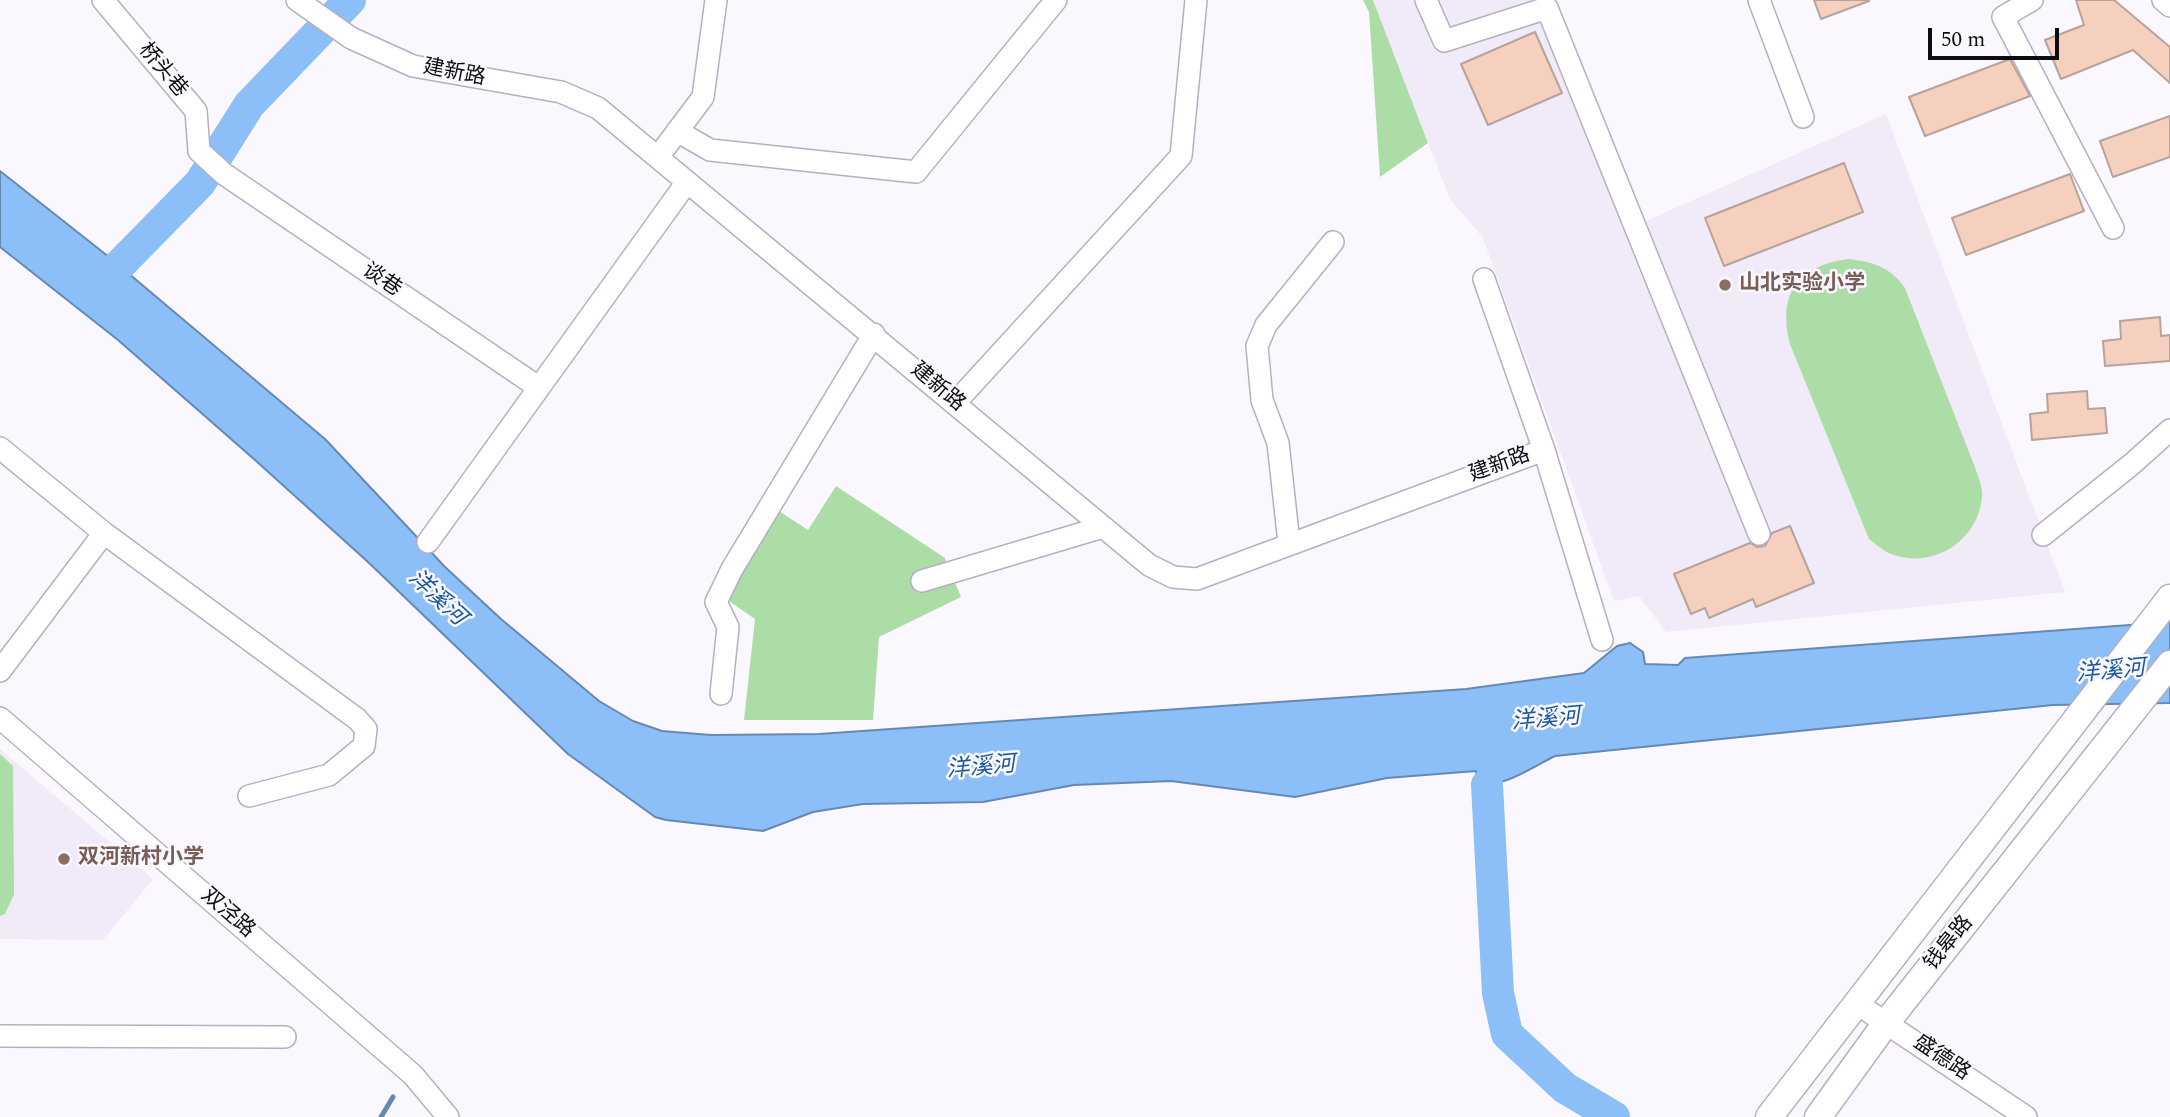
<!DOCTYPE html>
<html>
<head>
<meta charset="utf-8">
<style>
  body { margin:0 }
  #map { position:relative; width:2170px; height:1117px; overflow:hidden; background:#fbf7ff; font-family:Spectral,serif }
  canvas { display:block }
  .scale { position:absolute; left:1928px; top:28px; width:131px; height:32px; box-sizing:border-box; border:4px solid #0e0c12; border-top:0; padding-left:9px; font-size:21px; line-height:24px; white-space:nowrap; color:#0e0c12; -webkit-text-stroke:5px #fbf7ff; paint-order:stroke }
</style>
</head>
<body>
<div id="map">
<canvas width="2170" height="1117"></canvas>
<div class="scale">50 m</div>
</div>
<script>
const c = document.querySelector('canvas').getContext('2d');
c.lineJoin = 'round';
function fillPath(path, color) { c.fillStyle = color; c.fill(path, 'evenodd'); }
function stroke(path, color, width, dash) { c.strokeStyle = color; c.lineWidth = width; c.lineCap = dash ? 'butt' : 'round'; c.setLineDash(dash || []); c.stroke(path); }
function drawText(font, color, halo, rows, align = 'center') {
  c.font = font + ' Spectral,"Noto Sans SC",serif'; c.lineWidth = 5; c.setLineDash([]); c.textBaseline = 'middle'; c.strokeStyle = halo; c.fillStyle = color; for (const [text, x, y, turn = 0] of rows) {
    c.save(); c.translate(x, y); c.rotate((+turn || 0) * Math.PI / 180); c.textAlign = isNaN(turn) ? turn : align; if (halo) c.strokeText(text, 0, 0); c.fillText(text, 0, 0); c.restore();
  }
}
const built = new Path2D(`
  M1373,0H1557L1646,221L1886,114L2065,592L1666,632L1639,596L1614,601L1483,238L1450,199Z
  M0,749L153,879L103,940L0,939Z`);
const green = new Path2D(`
  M1363,0H1373L1428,143L1380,177L1369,12Z
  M1848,259C1874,262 1890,267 1905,288L1976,470C1979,479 1983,489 1982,497C1978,541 1933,570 1891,554C1883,551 1876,544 1869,539L1790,344C1777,293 1798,266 1848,259Z
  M836,486L945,558L961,597L879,637L873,720H744L755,619L726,599L776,509L808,530Z
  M0,754L13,766L14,894L5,914L0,916Z`);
const water = new Path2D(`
  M0,171L109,257L325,439L445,567L501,619L599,701L633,721L662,731L711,735L819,734L1466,689L1584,673L1617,646L1630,643L1643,652L1645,664L1678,665L1685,658L2170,622V703L2053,705L1555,756C1534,766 1502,790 1478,782L1476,771L1387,778L1295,797L1171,781L1074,785L983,802L863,804L813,812L763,831L666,820L655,817L568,754L368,562L255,460L118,340L0,247Z`);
const stream = new Path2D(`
  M381,1117L393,1097`);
const river = new Path2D(`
  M99,286L200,183L249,105L350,0
  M1487,785L1498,993L1507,1034L1565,1088L1614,1117`);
const building = new Path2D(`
  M1814,0H1869V1L1821,19Z
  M2076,0H2114L2170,47V83L2133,50L2061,79L2045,40L2084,25Z
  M1535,32L1562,93L1488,125L1461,64Z
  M2010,59L2030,96L1925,136L1909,97Z
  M2170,116V157L2113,177L2100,141Z
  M1844,163L1863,212L1724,266L1705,218Z
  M2070,174L2084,211L1966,255L1952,218Z
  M2160,317L2161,336L2170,335V361L2105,366L2103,341L2121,339L2120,321Z
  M2087,391L2088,409L2105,408L2107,433L2032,440L2030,414L2048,412L2047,394Z
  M1790,526L1814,583L1756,607L1753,599L1709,618L1705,608L1691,614L1674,574L1750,543L1757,547L1765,546L1772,533Z`);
const minor = new Path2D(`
  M103,0L196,111L199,151L224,174L538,387
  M297,0L351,38L413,66L561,92L598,108L1149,565L1173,577L1197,579L1544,450
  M1426,0L1444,41L1547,8L1759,534
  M1759,0L1803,117
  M2032,0L2003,17L2113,228
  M2163,0L2170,6
  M677,131L710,150L916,172L1056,0
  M658,157L703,97L716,0
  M1484,279L1544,450L1602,640
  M955,403L1181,156L1196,0
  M0,448L104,533L357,719L366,729L364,746L329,775L249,796
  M2043,535L2132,464L2170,430
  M428,542L687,182
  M1289,543L1278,443L1262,400L1257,346L1266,325L1333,242
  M922,581L1103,527
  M0,671L104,533
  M721,694L728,627L716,602L732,569L874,334
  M0,718L413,1075L448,1117
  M1856,1003L2026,1117
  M0,1036L285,1037`);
const major = new Path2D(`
  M1769,1117L2170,598
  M1818,1117L1886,1023L2170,664`);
const markers = [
  [1725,285,7,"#8d6e63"],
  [64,859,7,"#8d6e63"]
];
const streetNames = [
  ["桥头巷",162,71,50],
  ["建新路",454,74,11],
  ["谈巷",381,281,34],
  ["建新路",937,388,40],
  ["建新路",1500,466,-20],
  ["双泾路",227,914,41],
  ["钱皋路",1950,944,-51],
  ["盛德路",1941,1059,34]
];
const educationNames = [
  ["山北实验小学",1739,285],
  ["双河新村小学",78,859]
];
const waterNames = [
  ["洋溪河",436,599,43],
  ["洋溪河",2111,673,-5],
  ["洋溪河",1546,721,-5],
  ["洋溪河",981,769,-5]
];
fillPath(built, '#f1eaf9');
fillPath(green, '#acdda7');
fillPath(water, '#8cbef8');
stroke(water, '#6689b3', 2);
stroke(stream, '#6689b3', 5);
stroke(river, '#8cbef8', 32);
fillPath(building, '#f6d0be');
stroke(building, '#b6a39a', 2);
stroke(minor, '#b6afc0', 24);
stroke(major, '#b6afc0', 29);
stroke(minor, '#fff', 21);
stroke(major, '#fff', 26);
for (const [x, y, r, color] of markers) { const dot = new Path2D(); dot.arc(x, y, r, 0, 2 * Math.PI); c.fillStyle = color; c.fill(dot); stroke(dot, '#fbf7ff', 2.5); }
drawText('21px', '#0e0c12', '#fbf7ff', streetNames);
drawText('bold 21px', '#785e54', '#fbf7ff', educationNames, 'left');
drawText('italic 23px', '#19599a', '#fbf7ff', waterNames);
</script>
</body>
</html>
